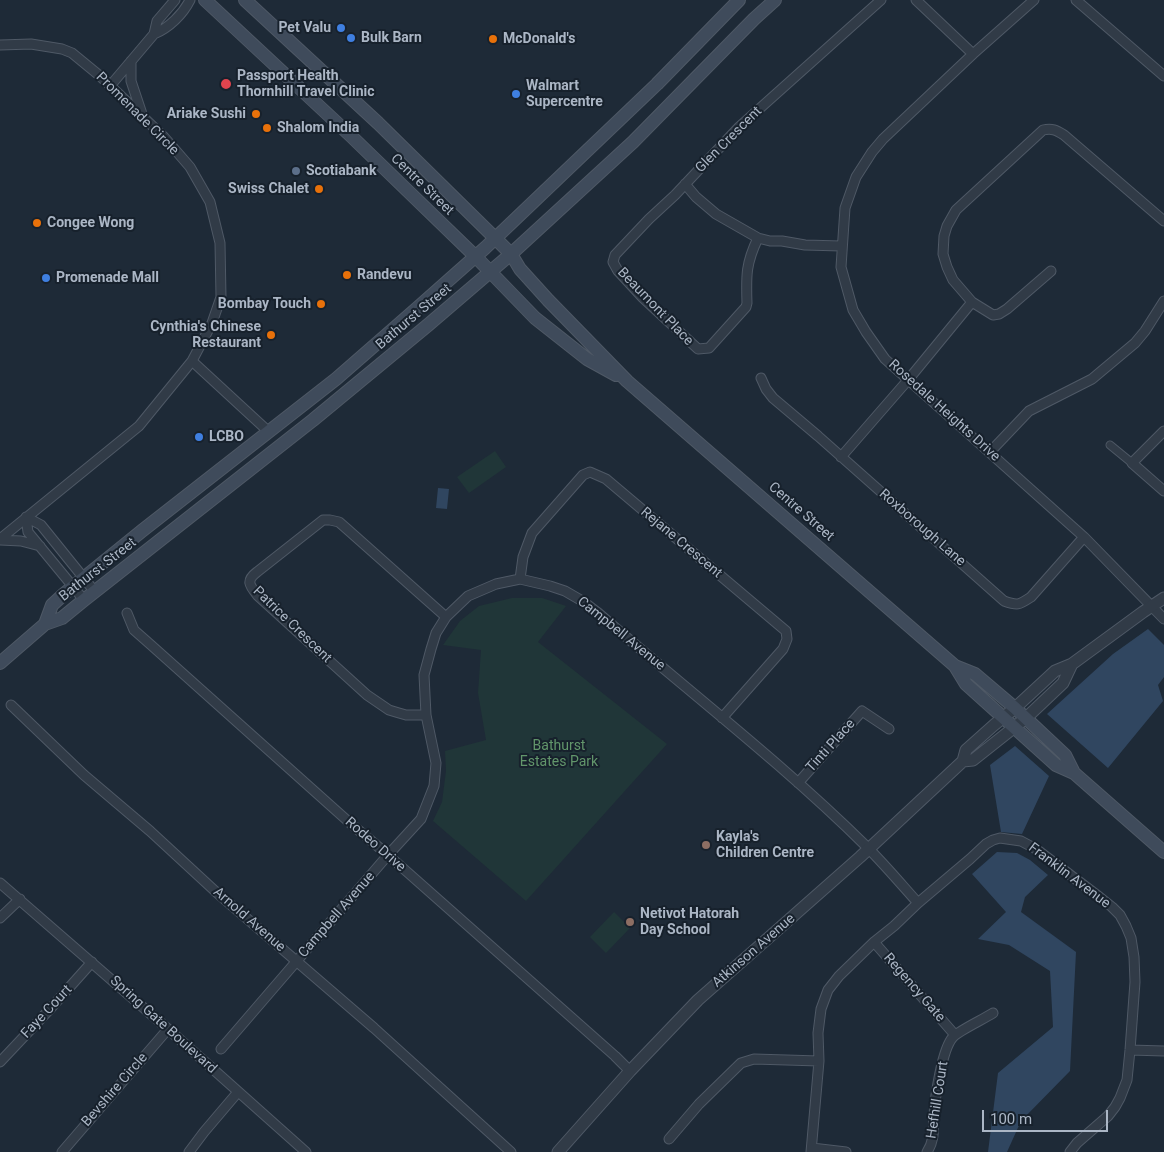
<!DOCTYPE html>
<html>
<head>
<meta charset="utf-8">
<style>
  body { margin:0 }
  #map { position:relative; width:1164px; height:1152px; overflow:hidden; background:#1e2a37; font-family:Roboto,sans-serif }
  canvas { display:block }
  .scale { position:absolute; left:982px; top:1110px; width:126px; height:22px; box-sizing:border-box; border:2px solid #abb6c5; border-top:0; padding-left:6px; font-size:15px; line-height:18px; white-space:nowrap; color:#abb6c5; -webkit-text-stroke:4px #17212c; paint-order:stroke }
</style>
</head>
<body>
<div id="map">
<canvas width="1164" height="1152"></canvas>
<div class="scale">100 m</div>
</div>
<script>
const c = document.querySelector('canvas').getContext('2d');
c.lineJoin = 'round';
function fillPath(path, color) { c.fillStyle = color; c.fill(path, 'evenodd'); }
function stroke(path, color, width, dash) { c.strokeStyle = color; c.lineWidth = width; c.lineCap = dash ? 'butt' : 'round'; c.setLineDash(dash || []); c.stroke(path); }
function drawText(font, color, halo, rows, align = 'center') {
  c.font = font + ' Roboto,sans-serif'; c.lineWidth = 4; c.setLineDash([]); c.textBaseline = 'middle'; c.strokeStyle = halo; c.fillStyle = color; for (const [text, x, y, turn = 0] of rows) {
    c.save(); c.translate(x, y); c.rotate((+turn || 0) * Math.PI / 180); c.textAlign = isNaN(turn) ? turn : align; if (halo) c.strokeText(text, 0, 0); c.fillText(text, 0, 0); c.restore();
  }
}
const green = new Path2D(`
  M495,451L506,467L469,493L457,477Z
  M512,598H542L566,606L538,642L667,744L526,901L433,821L442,802L446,771L445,751L486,740L478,693L481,650L443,645L460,621L479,606Z
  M614,912L630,928L606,953L590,937Z`);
const water = new Path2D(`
  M438,488L449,489L447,509L436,508Z
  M1148,629L1164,645V677L1158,685L1163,701L1108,768L1047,714L1113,654Z
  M1015,746L1049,776L1022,834L1001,832L990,765Z
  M997,852L1017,853L1030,860L1048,875L1025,897L1021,912L1076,952L1070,1071L1021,1121L1007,1152H988L998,1073L1053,1027L1050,971L1009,945L978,939L1006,912L972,874Z`);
const pedestrian = new Path2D(`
  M1110,445L1132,463`);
const minor = new Path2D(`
  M916,0L973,54
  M1034,0L973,54L883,139L872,152L856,177L845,208L841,267L853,310L866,332L885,359L1084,537L1164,619
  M1076,0L1164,76
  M154,34L157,21L175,0
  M0,45L31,44L62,49L72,53L100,76L164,137L190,167L210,202L220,243L221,297L212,323L192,361L139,426L0,539
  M131,61V81L142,114
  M110,86L154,34C169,28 183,14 190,0
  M685,184L696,197L716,214L758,238L770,241H782L805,245L841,246
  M758,238C746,263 746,275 747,303L746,307L709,348L698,349L643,298L618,271L613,262L615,255L649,219L675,195L739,127L881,0
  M1051,271L1007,309L999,314L993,315L972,302L953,280L947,267L943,254L944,236L947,226L956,210L1043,130C1052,128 1056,130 1064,135L1164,221
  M192,361L269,432
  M761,378L766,389L773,398L818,436L1004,601C1018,606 1019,605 1031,597L1084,537
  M1164,431L1132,463L1164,491
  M990,452L1029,411L1092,379L1135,343L1145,331L1164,301
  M841,457L908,380L972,302
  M26,517L28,532L84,600
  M26,517L41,525L95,592
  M0,540L21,541L40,546
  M520,579L523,557L532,533L583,475L590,472L606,479L786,631L787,639L783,649L722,718
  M127,613L134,630L151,645L350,823L388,855L615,1056L630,1071
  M11,705L84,775L150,831L215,891L374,1028L511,1152
  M426,715H406L399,713L389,710L367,695L258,596C250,586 245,581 257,572L323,520H330L339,522L347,529L446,617
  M798,783L862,711L889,729
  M0,883L168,1029L306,1152
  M0,918L20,899
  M874,942L955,1035
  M221,1049L388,855L421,819L434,786L436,763L426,715L424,675L431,649L436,633L446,617L468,596L496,584L520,579L550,586L565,591L584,602L597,612C687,690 782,763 867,847C885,865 901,884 918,903
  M1130,1050L1164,1051
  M0,1062L50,1009L92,962
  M669,1139L699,1104L741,1063L754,1059L819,1061
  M812,1148L846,1152
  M62,1152L168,1029
  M189,1152L204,1132L238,1092
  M811,1152L819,1061L818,1033L821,1009L828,990L839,976L874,942L894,926L918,903L970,859L986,844L993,840L1000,838L1021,841L1036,849L1098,896L1112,907L1120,915L1126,926L1131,938L1134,957L1135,982L1130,1050L1127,1080L1120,1098L1115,1107L1108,1116L1077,1143L1070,1152
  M927,1152C935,1140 933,1129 934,1115C935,1097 942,1049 953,1037C960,1030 984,1019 993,1013`);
const tertiary = new Path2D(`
  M963,761L973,760L1026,718L1063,683L1072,664
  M558,1152L630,1071L698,1000L860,857L963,761L966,750L994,725L1015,708L1055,671L1072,664L1143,612L1164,598`);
const secondary = new Path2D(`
  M205,0L351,136L475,256L535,318L587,359L616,375
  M245,0L378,123L495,238L511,254L520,269L548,300L627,381L955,666L975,674L1015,708L1065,755L1074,773
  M45,624L52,605L64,594L143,530L336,379L415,310L485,248L657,84L739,0
  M0,663L45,624L62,618L84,600L313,420L428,325L511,254L633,142L754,19L775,0
  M955,666L966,684L1056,765L1074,773L1164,852`);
const markers = [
  [341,28,5,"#3f7fe0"],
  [351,38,5,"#3f7fe0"],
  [493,39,5,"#e8710a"],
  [226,84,6,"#e0444e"],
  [516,94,5,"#3f7fe0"],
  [256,114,5,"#e8710a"],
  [267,128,5,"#e8710a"],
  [296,171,5,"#5c6f8a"],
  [319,189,5,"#e8710a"],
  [37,223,5,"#e8710a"],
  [347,275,5,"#e8710a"],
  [46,278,5,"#3f7fe0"],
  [321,304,5,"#e8710a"],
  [271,335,5,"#e8710a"],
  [199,437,5,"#3f7fe0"],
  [706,845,5,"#8d6e63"],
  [630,922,5,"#8d6e63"]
];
const poiNames = [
  ["Pet Valu",331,28,"right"],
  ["Bulk Barn",361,38],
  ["McDonald's",503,39],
  ["Passport Health",237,76],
  ["Thornhill Travel Clinic",237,92],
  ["Walmart",526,86],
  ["Supercentre",526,102],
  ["Ariake Sushi",246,114,"right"],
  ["Shalom India",277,128],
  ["Scotiabank",306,171],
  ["Swiss Chalet",309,189,"right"],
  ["Congee Wong",47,223],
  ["Randevu",357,275],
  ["Promenade Mall",56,278],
  ["Bombay Touch",311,304,"right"],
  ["Cynthia's Chinese",261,327,"right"],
  ["Restaurant",261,343,"right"],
  ["LCBO",209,437],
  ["Kayla's",716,837],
  ["Children Centre",716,853],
  ["Netivot Hatorah",640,914],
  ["Day School",640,930]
];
const streetNames = [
  ["Promenade Circle",137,114,45],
  ["Glen Crescent",729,140,-45],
  ["Centre Street",422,185,44],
  ["Beaumont Place",655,307,46],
  ["Bathurst Street",414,317,-40],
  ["Rosedale Heights Drive",944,411,42],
  ["Centre Street",801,512,41],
  ["Roxborough Lane",922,528,41],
  ["Rejane Crescent",681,543,40],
  ["Bathurst Street",98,570,-38],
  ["Patrice Crescent",292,625,44],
  ["Campbell Avenue",621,634,39],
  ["Tinti Place",831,746,-48],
  ["Rodeo Drive",375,845,41],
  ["Franklin Avenue",1069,876,37],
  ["Campbell Avenue",337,915,-49],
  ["Arnold Avenue",249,920,41],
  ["Atkinson Avenue",754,951,-41],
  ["Regency Gate",914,988,49],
  ["Faye Court",47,1012,-47],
  ["Spring Gate Boulevard",163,1025,42],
  ["Bevshire Circle",115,1090,-49],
  ["Hefhill Court",938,1100,-81]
];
const parkNames = [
  ["Bathurst",559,746],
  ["Estates Park",559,762]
];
fillPath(green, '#203638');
fillPath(water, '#304660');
stroke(pedestrian, '#4f5966', 9);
stroke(minor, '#4f5966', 11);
stroke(tertiary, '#4f5966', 13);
stroke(secondary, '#4f5966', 14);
stroke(pedestrian, '#313b47', 7);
stroke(minor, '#313b47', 9);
stroke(tertiary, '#313b47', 11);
stroke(secondary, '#3f4b5b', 12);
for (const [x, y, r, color] of markers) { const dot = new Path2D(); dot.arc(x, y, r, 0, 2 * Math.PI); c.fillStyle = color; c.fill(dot); stroke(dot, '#17212c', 2); }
drawText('bold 14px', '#abb6c5', '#17212c', poiNames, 'left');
drawText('14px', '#abb6c5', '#17212c', streetNames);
drawText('14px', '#62966b', '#17212c', parkNames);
</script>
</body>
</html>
